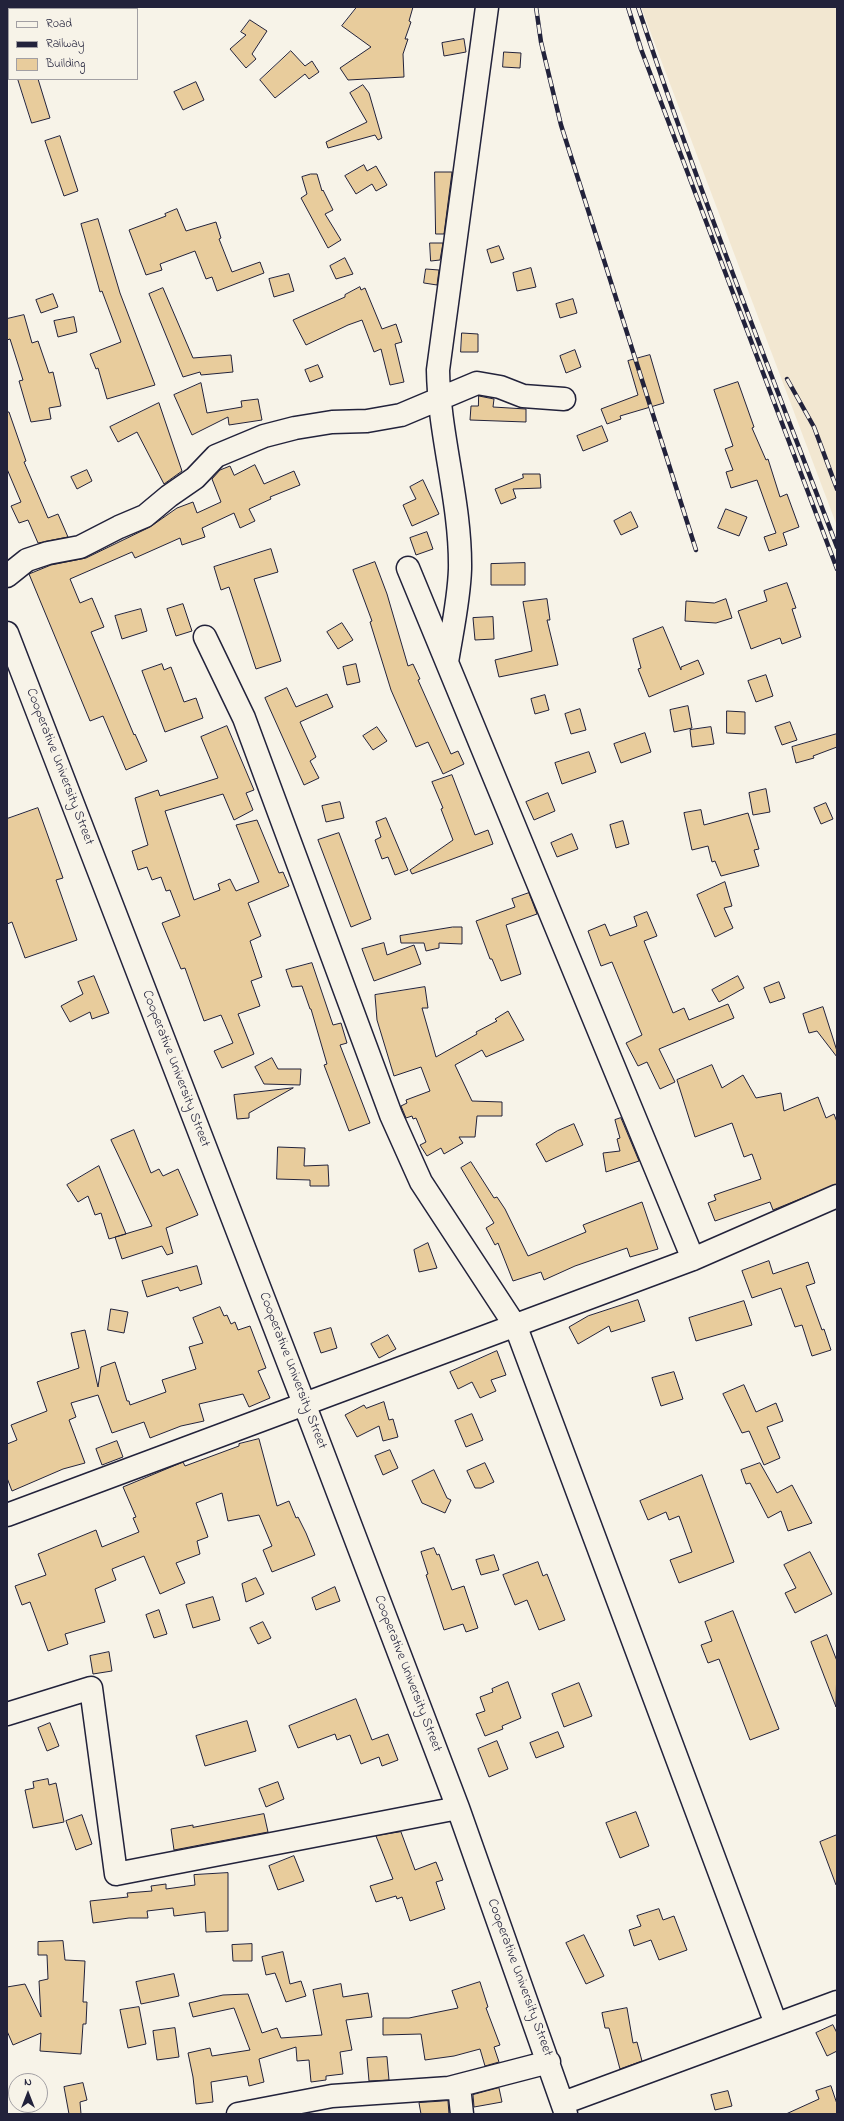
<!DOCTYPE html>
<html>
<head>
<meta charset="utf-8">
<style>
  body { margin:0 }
  #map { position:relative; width:844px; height:2121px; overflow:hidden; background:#f7f3e8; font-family:"Indie Flower",sans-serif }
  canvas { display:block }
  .frame { position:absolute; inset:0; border:8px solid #22223b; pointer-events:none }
  .legend { position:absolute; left:8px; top:8px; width:130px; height:72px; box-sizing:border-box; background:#f7f3e8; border:1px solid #a29fa3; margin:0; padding:5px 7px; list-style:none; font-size:12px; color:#22223b }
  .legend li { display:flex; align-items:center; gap:8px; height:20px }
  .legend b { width:20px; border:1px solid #a29fa3 }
  .north { position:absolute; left:8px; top:2073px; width:40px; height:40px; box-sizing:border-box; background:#f7f3e8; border:1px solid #a29fa3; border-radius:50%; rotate:0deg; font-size:11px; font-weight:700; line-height:16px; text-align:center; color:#22223b }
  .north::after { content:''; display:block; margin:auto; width:14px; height:18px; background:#22223b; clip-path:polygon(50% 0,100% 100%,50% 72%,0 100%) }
</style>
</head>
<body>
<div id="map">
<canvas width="844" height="2121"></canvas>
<div class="frame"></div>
<ul class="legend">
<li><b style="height:5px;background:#f7f3e8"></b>Road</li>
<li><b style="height:5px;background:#22223b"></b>Railway</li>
<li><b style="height:11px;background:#e8cc9c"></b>Building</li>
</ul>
<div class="north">N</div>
</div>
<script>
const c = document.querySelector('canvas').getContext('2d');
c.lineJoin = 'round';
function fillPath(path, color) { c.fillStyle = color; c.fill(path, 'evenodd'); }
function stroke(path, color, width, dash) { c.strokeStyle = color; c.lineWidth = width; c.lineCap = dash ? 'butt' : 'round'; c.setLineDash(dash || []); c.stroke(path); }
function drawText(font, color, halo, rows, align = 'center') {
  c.font = font + ' "Indie Flower",sans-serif'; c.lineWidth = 3; c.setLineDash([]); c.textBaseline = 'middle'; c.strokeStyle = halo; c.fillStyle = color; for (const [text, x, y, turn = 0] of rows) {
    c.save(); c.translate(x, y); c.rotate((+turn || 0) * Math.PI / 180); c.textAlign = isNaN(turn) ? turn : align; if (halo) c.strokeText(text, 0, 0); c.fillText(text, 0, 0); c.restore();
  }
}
const built = new Path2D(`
  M641,7H837V526Z`);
const building = new Path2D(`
  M357,7H413L409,21L411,22L405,39H408L403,54L404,77L348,80L340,68L371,47L342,26Z
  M250,20L267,31L252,54L256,59L246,68L230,49L246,35L241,32Z
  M464,39L466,52L444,56L442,43Z
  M291,51L305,66L312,61L319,72L309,79L305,74L275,98L260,80Z
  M504,52L521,53L520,68L503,67Z
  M18,79H38L50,118L32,123Z
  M196,82L204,100L183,110L174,92Z
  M363,85L369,93L382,138L378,140L375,135L328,148L326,142L367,122L350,93Z
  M60,136L78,191L64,196L45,141Z
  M364,165L367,171L376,166L387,185L376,191L372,184L356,194L345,176Z
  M435,172H452L444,234H436Z
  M311,174H317L322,191L323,190L333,210L325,214L341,240L328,248L301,198L307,194L302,177Z
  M177,209L186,231L216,222L221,238L219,239L232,272L260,262L264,273L217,291L212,277L206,279L195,251L160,264L162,270L146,275L129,230L166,216L165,214Z
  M98,219L120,293L155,385L107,399L98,368L96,369L90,354L121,342L102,291L100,292L81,224Z
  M430,243H443L440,260L431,261Z
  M499,246L504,259L491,263L487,250Z
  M345,258L353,274L336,279L330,266Z
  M531,268L536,287L517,291L513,273Z
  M426,269L439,270L437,285L424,283Z
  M289,274L294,291L274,297L269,279Z
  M360,287L361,290L365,288L382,329L396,324L402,342L395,344L404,382L390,385L381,349L374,352L362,320L348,325L306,345L293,320L345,297V295Z
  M163,288L193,358L231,355L233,372L201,375L200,372L183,377L149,294Z
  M53,294L58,307L41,313L36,300Z
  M573,299L577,313L560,318L556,304Z
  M24,315L32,343L38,341L49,373L53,372L61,406L49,408L51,419L31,422L19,381L23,380L10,339L7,340V319Z
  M74,317L77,332L58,337L54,321Z
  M462,333L478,334V352H461Z
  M575,350L581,367L566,373L560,356Z
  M650,355L664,403L620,416L621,419L607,424L601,409L638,395L628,361Z
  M318,365L323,377L310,382L305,370Z
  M738,382L754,427L752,428L766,460L768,459L780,497L787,494L799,527L783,533L787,545L769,551L764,537L776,533L757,480L731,488L726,472L733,470L725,449L733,446L714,390Z
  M201,383L207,413L242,407L241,401L258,399L262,420L229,425L228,417L192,435L174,395Z
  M479,396L494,399L493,407L526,409V422L470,420L471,406H478Z
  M159,403L182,471L164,484L137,432L118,442L110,427Z
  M7,412H9L26,461L24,462L48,518L58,514L68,537L38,543L28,520L19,523L11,506L21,502L7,469Z
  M602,426L608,441L583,451L577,436Z
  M255,465L264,484L294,471L300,485L270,497L271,499L249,509L255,521L240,528L234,513L202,528L205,537L182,545L180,538L135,558L132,552L70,579L80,603L92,598L104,627L91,632L134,735L135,734L147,761L126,770L103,716L90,721L29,574L51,565L86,558L150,527L177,508L193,502L197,513L221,502L212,479L220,470L230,466L234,475Z
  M87,470L92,481L77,489L71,477Z
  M523,474H540L541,488L513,489L516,498L501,504L495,489L523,478Z
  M423,480L439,514L412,526L403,505L416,499L410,487Z
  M726,509L747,517L739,536L718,528Z
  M631,512L638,527L621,535L614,521Z
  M427,532L433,549L416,555L410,538Z
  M271,549L278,572L254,579L281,661L256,669L229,587L221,590L214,567Z
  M375,562L387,594L408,666L413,664L420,679L418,680L451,754L458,751L464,764L443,774L428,742L416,747L391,690L370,622L372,621L353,570Z
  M525,563V585H491V564Z
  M787,583L796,608L792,609L801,637L782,644L780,638L751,649L738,611L767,601L764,591Z
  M547,599L550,620H547L558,665L499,677L495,660L532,651L523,602Z
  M726,599L732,618L716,623L685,621L686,601L714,603Z
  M183,604L192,631L176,636L167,609Z
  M141,609L147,631L122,639L115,616Z
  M493,617L494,639L475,640L473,618Z
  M342,623L353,640L338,649L327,632Z
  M663,627L681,670V667L698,660L704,674L649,697L638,669L641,668L633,639Z
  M162,664L164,670L171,667L184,702L196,698L203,718L165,732L142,671Z
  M356,664L360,682L347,685L343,667Z
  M766,675L773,696L756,702L748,681Z
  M287,688L296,707L327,694L333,707L300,722L316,757L310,761L319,778L304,785L265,698Z
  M545,695L549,710L535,714L531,699Z
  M688,706L692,728L674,732L670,710Z
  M580,709L586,730L571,734L565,714Z
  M727,711L745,712V734L727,733Z
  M790,722L797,740L782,745L775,727Z
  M227,726L254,790L246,793L253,810L234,820L223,794L165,811L194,900L220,890L218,884L230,879L236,891L259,882L236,825L257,820L279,873L283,872L289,886L248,903L261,936L250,941L262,977L251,981L260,1006L238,1014L254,1054L222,1068L214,1051L233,1043L221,1015L204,1021L185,968L181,969L162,923L180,916L170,890L166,891L161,877L152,880L147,867L138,870L132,851L148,845L135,798L158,790L160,796L218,778L201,737Z
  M377,727L387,741L373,750L363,736Z
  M711,727L714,744L692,747L690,730Z
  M645,733L651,752L621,763L614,744Z
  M837,734V747L813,756L814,758L796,763L792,747Z
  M589,752L596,772L562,784L555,763Z
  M452,775L475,835L488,830L493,844L412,874L410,870L453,840L441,809L443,808L432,782Z
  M766,789L770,812L753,815L749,793Z
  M548,793L555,811L534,820L526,802Z
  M340,802L344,818L326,822L322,806Z
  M826,803L833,819L821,824L814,808Z
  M38,808L63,878L56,880L77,940L25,958L12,922L7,924V819Z
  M701,810L704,825L748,813L759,849L754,850L759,866L721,876L715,861L712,862L708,846L692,850L684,813Z
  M386,818L408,870L395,875L388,857L382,859L375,840L381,837L376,822Z
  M623,821L629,844L616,848L610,825Z
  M339,833L371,919L351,927L318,840Z
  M572,834L578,849L557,857L551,843Z
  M725,882L732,906L724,908L733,928L715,937L697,895Z
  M529,893L537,914L506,925L521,974L501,981L492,959H490L476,921L515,907L512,899Z
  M647,912L657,936L644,941L673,1013L684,1008L689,1020L728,1004L734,1018L659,1049L675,1082L660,1089L647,1062L638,1066L626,1043L642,1035L612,962L601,966L588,931L605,924L610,936L637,926L634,917Z
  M453,927H462V944L439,943V948L426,951L424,943H401L400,936Z
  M384,943L387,955L414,945L421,964L374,981L362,949Z
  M312,963L333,1025L341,1023L347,1043L340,1045L370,1123L349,1131L324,1065L327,1064L311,1009H310L302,986L292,987L286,970Z
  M94,976L109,1013L92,1019L90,1012L70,1022L61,1006L83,994L78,982Z
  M738,976L744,988L719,1002L712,990Z
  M779,982L785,998L770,1003L764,988Z
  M425,987L428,1008H422L436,1057L477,1034L476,1032L497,1021L495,1019L508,1011L524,1040L486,1057L482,1050L455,1065L472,1101L502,1102V1116H477L475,1137H459L463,1143L444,1154L441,1148L427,1156L420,1145L426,1142L416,1118L413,1119L412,1116L406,1118L401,1106L407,1103L406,1100L430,1091L421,1067L394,1076L377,1020L375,995Z
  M823,1007L837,1051V1057L817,1031L809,1033L803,1014Z
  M272,1058L278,1069H301L300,1085L264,1084L255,1067Z
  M712,1065L722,1088L743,1075L756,1098L781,1093L784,1111L818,1097L826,1118L834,1114L837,1122V1184L773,1210L770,1202L715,1221L708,1203L716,1200L714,1195L761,1179L752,1154L744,1157L732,1123L695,1137L677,1080Z
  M293,1088L249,1113V1118L237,1119L234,1095Z
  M621,1118L639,1161L606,1172L603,1153L620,1151L617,1139L620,1138L615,1120Z
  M574,1124L583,1145L546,1162L536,1144L557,1131Z
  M134,1130L151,1173L159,1169L163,1176L178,1169L198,1215L166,1228L173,1253L167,1255L162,1246L122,1259L115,1237L152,1226L111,1140Z
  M278,1147L305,1148L304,1166L328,1165L329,1186H310V1180L277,1179Z
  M471,1162L494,1198L497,1197L505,1209L528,1256L586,1232L583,1225L642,1202L658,1249L630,1257L627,1248L575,1266L544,1280L541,1272L513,1281L498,1243L495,1245L486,1228L494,1223L461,1168Z
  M99,1166L126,1234L109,1239L101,1213L95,1215L88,1196L78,1202L67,1185Z
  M428,1243L437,1268L419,1272L414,1250Z
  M769,1261L773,1274L808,1262L815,1283L806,1286L822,1330L824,1329L831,1350L812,1356L802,1325L795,1327L781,1288L752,1298L742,1271Z
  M197,1266L202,1284L180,1291L178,1287L147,1297L142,1281Z
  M638,1300L645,1321L611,1332L609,1326L578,1344L569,1327L588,1316Z
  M744,1301L752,1325L696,1341L689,1318Z
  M220,1307L224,1316L227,1315L231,1324L235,1322L238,1330L250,1326L266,1368L258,1371L270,1398L249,1407L243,1394L199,1404L204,1421L181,1426L150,1438L144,1422L112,1433L98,1395L71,1403L76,1417L69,1420L85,1463L63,1469L12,1491L7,1478V1444L17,1440L11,1425L47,1411L37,1382L79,1368L71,1333L85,1330L98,1387L101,1367L115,1362L127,1401H129L130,1405L166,1392L162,1380L196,1369L189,1347L203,1343L193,1318Z
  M111,1309L128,1312L124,1333L108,1330Z
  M331,1328L337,1348L321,1353L314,1333Z
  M388,1335L396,1349L379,1358L371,1344Z
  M497,1351L506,1375L491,1380L496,1391L480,1398L472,1382L458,1389L450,1372Z
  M674,1372L683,1399L661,1406L652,1378Z
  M744,1385L756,1412L776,1403L783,1421L767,1427L780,1458L764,1465L749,1431L742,1433L723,1394Z
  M384,1402L389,1420L393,1419L398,1437L383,1441L379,1426L357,1437L345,1415L364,1405L366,1408Z
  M472,1414L483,1440L466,1447L455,1421Z
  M259,1439L277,1506L289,1501L296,1518L298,1517L306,1533L315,1555L272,1572L263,1550L272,1546L259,1515L228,1521L222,1493L196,1503L208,1537L197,1541L200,1554L176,1563L185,1583L160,1594L144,1556L112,1569L116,1580L95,1589L105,1622L65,1634L68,1644L48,1651L30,1602L22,1605L15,1586L46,1575L38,1554L96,1530L102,1547L139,1532L133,1518L136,1517L123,1487L183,1462L185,1466L239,1446V1444Z
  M117,1441L123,1457L102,1465L96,1449Z
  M390,1450L398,1468L383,1475L375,1456Z
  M485,1463L494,1482L481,1488H475L467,1471Z
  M760,1463L777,1493L792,1485L812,1523L788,1531L781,1511L768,1518L750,1483L746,1484L741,1470Z
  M434,1470L447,1498L451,1500L445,1513L422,1503L412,1481Z
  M702,1475L734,1562L679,1583L670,1560L692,1552L679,1516L669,1520L666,1512L648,1520L640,1501Z
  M434,1548L437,1555L439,1554L452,1590L464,1586L478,1628L466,1632L463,1624L444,1630L426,1575L428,1574L421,1552Z
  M810,1552L832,1594L795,1613L785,1593L796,1588L784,1565Z
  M494,1555L499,1570L481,1575L476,1560Z
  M538,1562L543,1576L547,1574L565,1620L539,1630L527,1600L515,1605L503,1575Z
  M256,1578L264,1594L246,1602L242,1584Z
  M335,1587L340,1601L316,1610L312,1598Z
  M213,1597L220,1620L193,1628L186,1605Z
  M159,1610L167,1634L154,1638L146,1615Z
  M733,1611L779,1729L750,1740L719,1659L708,1663L701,1645L712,1641L705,1622Z
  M263,1622L271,1638L258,1644L250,1628Z
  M827,1635L837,1661L836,1707L811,1642Z
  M109,1652L112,1671L93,1674L90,1656Z
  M508,1682L521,1718L502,1726L503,1729L485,1736L476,1714L485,1711L480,1697L493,1692L492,1689Z
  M579,1683L592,1716L564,1727L552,1694Z
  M356,1699L372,1740L388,1734L398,1760L382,1766L379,1757L361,1764L350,1735L337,1740L335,1734L298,1748L289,1726Z
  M247,1721L256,1751L205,1766L196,1736Z
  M50,1723L59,1746L47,1751L38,1728Z
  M558,1732L564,1747L536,1758L530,1743Z
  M497,1741L508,1769L489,1777L478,1749Z
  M48,1779L49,1785L56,1783L64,1822L33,1828L25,1790L34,1788L33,1782Z
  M278,1782L284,1799L266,1807L259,1789Z
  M636,1812L649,1846L620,1858L606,1823Z
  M264,1814L268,1832L174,1850L171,1829L193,1825V1827Z
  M82,1815L92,1844L76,1850L66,1821Z
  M401,1832L415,1870L436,1862L443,1880L436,1882L445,1909L410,1921L402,1897L397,1899L396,1896L376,1902L370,1886L393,1879L376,1836Z
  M837,1835V1884L836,1885L820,1842Z
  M294,1856L304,1881L278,1890L269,1866Z
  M228,1873V1931L206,1932L205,1912L174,1916L173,1908L147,1911L148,1918H129L93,1923L90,1901L128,1897L127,1893L152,1891L151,1886L166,1884V1889L195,1885L194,1875Z
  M659,1909L663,1920L674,1916L687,1950L659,1960L651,1940L634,1946L629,1930L641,1926L637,1916Z
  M584,1935L604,1976L586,1984L566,1943Z
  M63,1941L65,1960L85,1961L83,2002H87L86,2024H83L81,2054L40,2051L41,2033L13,2045L7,2031V1987L25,1984L41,2017L39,1981L48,1979L47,1955H38V1942Z
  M252,1944V1961H233L232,1945Z
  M283,1952L290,1984L301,1981L306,1996L286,2002L275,1973L266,1975L262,1957Z
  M174,1974L179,1996L141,2004L136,1982Z
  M480,1982L488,2007L486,2008L500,2045L494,2047L499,2062L485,2066L480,2049L454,2056L425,2060L421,2034L383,2035V2018H409L458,2008L452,1991Z
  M341,1984L343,1997L368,1993L372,2017L346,2020L352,2050L340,2052L343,2074L326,2076V2080L311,2082L309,2060L297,2061L296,2047L259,2059L264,2082L249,2086L247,2076L211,2082L213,2102L196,2104L193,2077L188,2053L210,2048L212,2056L250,2050L234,2008L193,2017L189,2003L223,1995L248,1994L262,2033L277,2028L281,2038L322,2035L313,1990Z
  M139,2007L146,2044L128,2048L120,2010Z
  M627,2008L633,2043L637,2042L642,2061L620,2069L609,2028H605L602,2013Z
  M833,2025L837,2033V2051L827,2056L816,2033Z
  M175,2028L179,2057L157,2060L153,2031Z
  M387,2057L389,2080L369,2081L367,2058Z
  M83,2083L87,2100L80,2102L81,2114H69L64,2087Z
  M831,2086L837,2104V2114H786L819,2099L816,2091Z
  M499,2088L502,2102L474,2107L473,2095Z
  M728,2091L732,2106L715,2110L711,2095Z
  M448,2101L449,2114H421L419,2103Z`);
const minor = new Path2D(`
  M408,568L693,1259
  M7,576L27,560L48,553L80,547L119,527L145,516L169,496L195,478L216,456L264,436L295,428L332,422L367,421L401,415L477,383L500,387L523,396L564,399
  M7,633L310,1419L458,1808L566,2114
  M205,637L244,718L391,1115L421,1182L516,1327L776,2024
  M447,662C452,631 459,600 460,569C461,502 439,436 438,370L487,7
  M7,1515L693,1259L837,1196
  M7,1714L91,1688L116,1874L458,1808
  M459,2086L462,2114
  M563,2103L837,2002
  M238,2114L332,2096L449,2088L549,2062`);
const rail = new Path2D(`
  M536,7L541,42L561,125L696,550
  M628,7L641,49L837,569
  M638,7C698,189 769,368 837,547
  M787,379L814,427L837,489`);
const streetNames = [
  ["Cooperative University Street",59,767,69],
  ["Cooperative University Street",175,1069,69],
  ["Cooperative University Street",292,1371,69],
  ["Cooperative University Street",407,1674,69],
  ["Cooperative University Street",519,1978,70]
];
fillPath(built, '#f2e7d1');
fillPath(building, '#e8cc9c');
stroke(building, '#22223b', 1);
stroke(minor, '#22223b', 25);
stroke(minor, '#f7f3e8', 22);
stroke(rail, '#22223b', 4.5);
stroke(rail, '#f7f3e8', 3, [9]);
drawText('14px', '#22223b', '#f7f3e8', streetNames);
</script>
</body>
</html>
